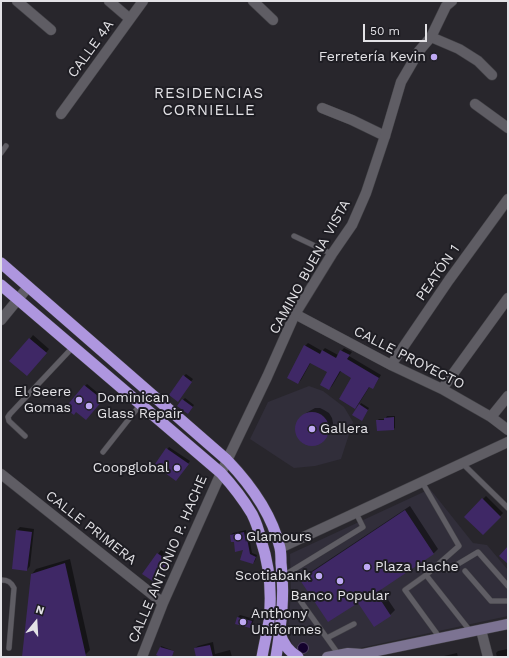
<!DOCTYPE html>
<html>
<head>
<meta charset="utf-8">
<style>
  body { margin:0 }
  #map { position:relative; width:509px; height:658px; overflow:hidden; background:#28262c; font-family:"Work Sans",sans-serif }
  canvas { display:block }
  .frame { position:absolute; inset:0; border:2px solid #e3e2e6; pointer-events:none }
  .north { position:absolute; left:16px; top:602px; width:40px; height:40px; -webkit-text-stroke:3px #1e1d23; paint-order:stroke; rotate:18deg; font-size:11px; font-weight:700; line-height:16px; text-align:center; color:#e3e2e6 }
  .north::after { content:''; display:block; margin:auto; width:14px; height:18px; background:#e3e2e6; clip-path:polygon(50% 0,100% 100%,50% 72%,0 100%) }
  .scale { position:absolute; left:363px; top:24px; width:64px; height:18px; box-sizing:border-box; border:2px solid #e3e2e6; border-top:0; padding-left:5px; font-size:12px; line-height:14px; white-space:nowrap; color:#e3e2e6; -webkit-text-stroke:3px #1e1d23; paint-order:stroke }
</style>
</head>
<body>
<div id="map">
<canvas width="509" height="658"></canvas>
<div class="frame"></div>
<div class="north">N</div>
<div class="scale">50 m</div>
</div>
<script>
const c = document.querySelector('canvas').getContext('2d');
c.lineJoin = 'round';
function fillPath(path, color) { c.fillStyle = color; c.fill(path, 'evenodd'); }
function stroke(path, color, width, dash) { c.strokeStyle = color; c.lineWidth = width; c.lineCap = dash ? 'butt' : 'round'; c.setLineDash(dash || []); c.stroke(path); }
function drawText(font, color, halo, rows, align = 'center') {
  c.font = font + ' "Work Sans",sans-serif'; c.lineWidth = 4; c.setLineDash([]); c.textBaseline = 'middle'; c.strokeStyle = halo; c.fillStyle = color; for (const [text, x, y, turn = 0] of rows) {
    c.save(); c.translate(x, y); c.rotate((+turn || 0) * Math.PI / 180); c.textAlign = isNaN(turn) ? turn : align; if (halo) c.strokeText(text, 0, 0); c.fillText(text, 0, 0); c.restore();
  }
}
const built = new Path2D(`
  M309,386L323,391L344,407L353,422L341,459L315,466L294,468L250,439L268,402Z
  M430,489L473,543L487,545L508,570V616L323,656L303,657L294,651L288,630L291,594L290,554Z`);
const water = new Path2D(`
  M297.5 648a5.5 5.5 0 1 1 11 0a5.5 5.5 0 1 1-11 0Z`);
const shadow = new Path2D(`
  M33,335L49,349L30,372V339Z
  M308,343L322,351L325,348L338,355L344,348L352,352L349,356L381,375L375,385L370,386L358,405L355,408L353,378L341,371L332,386L329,389V372L311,362L301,380L298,383L305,346Z
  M186,374L193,379L179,398L184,376Z
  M87,384L104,398L88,417L85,386Z
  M185,398L194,405L190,411L183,400Z
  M361,403L369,408L363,418L360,405Z
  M315,408H320L324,410L329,413L332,418L333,423V428L330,433L321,442L316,444L311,445L306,443L301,440L298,436L297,431V426L298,422L306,413Z
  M387,416H395V428L393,429L377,421L379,419H385Z
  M169,447L190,461L178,478L155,466Z
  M1,485H2L1,499Z
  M486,496L503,513L483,534L465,517Z
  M410,506L438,549L434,553L380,588L395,610L390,615L374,625L358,601L301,580L306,575Z
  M20,527L34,529L30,566L27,570L17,530Z
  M246,530L247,539L249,537L252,553L257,555L255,561L253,563L245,549L234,541L231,535L233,533Z
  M161,550L171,557L157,577L144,573Z
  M70,559L90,650L85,655L75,657H23L32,574L36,569Z
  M240,615L254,619L252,625L250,627L238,617Z
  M213,642L215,654L230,650L232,657H197L195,648L198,646Z
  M161,646L174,651L172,657H163L158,655Z
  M508,649V657H497L496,653L498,651Z
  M457,653L458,657H442L444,656Z`);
const building = new Path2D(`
  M29,338L47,353L27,376L9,361Z
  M304,345L320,354L322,350L336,358L340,350L350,355L347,359L379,378L373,389L369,387L355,409L339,399L351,378L340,371L329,390L320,385L327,372L310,363L298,384L287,378Z
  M183,375L192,382L178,402L169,395Z
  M84,385L103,400L86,420L76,412L74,415L65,408Z
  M182,399L193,407L188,414L177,406Z
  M359,404L368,410L362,421L352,415Z
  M295 429a17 17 0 1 1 34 0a17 17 0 1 1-34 0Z
  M394,417V430L377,431L376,420H384V418Z
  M166,448L189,464L176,481L165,473L164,474L153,467Z
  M482,498L501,517L483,535L464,517Z
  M405,510L434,554L376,593L391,616L374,627L358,603L328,622L300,580Z
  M16,530L32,532L27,571L12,569Z
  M244,532L246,542L247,538L250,554L256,557L253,564L240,560L243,550L235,552L234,542H231L230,535Z
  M508,546V564L499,556Z
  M157,553L169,561L154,582L142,574Z
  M65,563L86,656L79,657H22L31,574Z
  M237,617L252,621L250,628L235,624Z
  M210,645L213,657H196L194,648Z
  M160,647L174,651L172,657H160L156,655Z`);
const service = new Path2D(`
  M1,153L6,146
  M294,236L332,254
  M25,436L9,421L8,417L10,414L73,347
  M103,452L140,405
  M462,463L508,508
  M422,482L459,546L426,575
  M448,570L478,552L508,586
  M465,571L491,601H508
  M283,576L363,527L356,513
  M1,580C8,580 11,582 14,588L9,648
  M294,592L339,655
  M327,638L354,624
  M440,638L405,590L426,575L471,632`);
const minor = new Path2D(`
  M17,1L51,30
  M109,1L130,19
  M253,1L273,20
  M431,37L459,49L478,61L492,75
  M475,104L508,128
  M322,108L352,120L385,136
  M61,114L143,1
  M295,314L391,365L442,389L491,417L508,430
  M1,320L28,287
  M391,365L449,280L508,199
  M442,389L508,298
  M491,417L508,396
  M1,474L163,603
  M280,548L508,442
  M481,630L488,657
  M142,657L163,603L221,473`);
const tertiary = new Path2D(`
  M221,473L267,377L295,314L332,254L352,225L366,193L385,136L401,82L419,51L431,37L446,6L452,1`);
const secondary = new Path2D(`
  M327,657L348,653L363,654L508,624`);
const trunk = new Path2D(`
  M1,263L227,460C251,485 272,514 280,548C281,553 281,558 281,563C285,595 281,626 276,657
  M1,285L221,473C233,486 243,499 252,514C256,522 259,531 261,540C270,567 272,593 269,621C267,633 264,645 262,657
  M280,633C283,644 288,651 298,657`);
const markers = [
  [434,57,4,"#bfa9f4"],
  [79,400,4,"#bfa9f4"],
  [89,406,4,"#bfa9f4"],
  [312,429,4,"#bfa9f4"],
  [177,468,4,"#bfa9f4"],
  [238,537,4,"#bfa9f4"],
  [367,567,4,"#bfa9f4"],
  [319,576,4,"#bfa9f4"],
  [340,581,4,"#bfa9f4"],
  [243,622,4,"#bfa9f4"]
];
const streetNames = [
  ["CALLE 4A",91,49,-54],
  ["CAMINO BUENA VISTA",310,267,-61],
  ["PEATÓN 1",438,273,-55],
  ["CALLE PROYECTO",409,358,27],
  ["CALLE PRIMERA",91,528,38],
  ["CALLE ANTONIO P. HACHE",168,559,-67]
];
const poiNames = [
  ["Ferretería Kevin",426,57,"right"],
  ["El Seere",71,392,"right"],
  ["Gomas",71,408,"right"],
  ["Dominican",97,398],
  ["Glass Repair",97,414],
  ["Gallera",320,429],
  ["Coopglobal",169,468,"right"],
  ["Glamours",246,537],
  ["Plaza Hache",375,567],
  ["Scotiabank",311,576,"right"],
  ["Banco Popular",340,596,"center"],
  ["Anthony",251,614],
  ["Uniformes",251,630]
];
const neighbourhoodNames = [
  ["RESIDENCIAS",209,94],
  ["CORNIELLE",209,111]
];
fillPath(built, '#312e3a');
fillPath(water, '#14022d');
stroke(water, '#524564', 1);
fillPath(shadow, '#0007');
fillPath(building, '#3f2866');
stroke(service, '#434247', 6);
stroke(minor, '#434247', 11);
stroke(tertiary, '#434247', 11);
stroke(secondary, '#434247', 11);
stroke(trunk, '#434247', 12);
stroke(service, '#5f5d64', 5);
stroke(minor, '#5f5d64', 10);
stroke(tertiary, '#5f5d64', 10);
stroke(secondary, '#7c7392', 10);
stroke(trunk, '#ae96df', 11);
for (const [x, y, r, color] of markers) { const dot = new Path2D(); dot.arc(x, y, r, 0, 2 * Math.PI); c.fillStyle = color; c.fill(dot); stroke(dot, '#1e1d23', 1.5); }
drawText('14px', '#e3e2e6', '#1e1d23', streetNames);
drawText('14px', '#e3e2e6', '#1e1d23', poiNames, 'left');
c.letterSpacing = '1px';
drawText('15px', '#e3e2e6', '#1e1d23', neighbourhoodNames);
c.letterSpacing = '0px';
</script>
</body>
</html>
